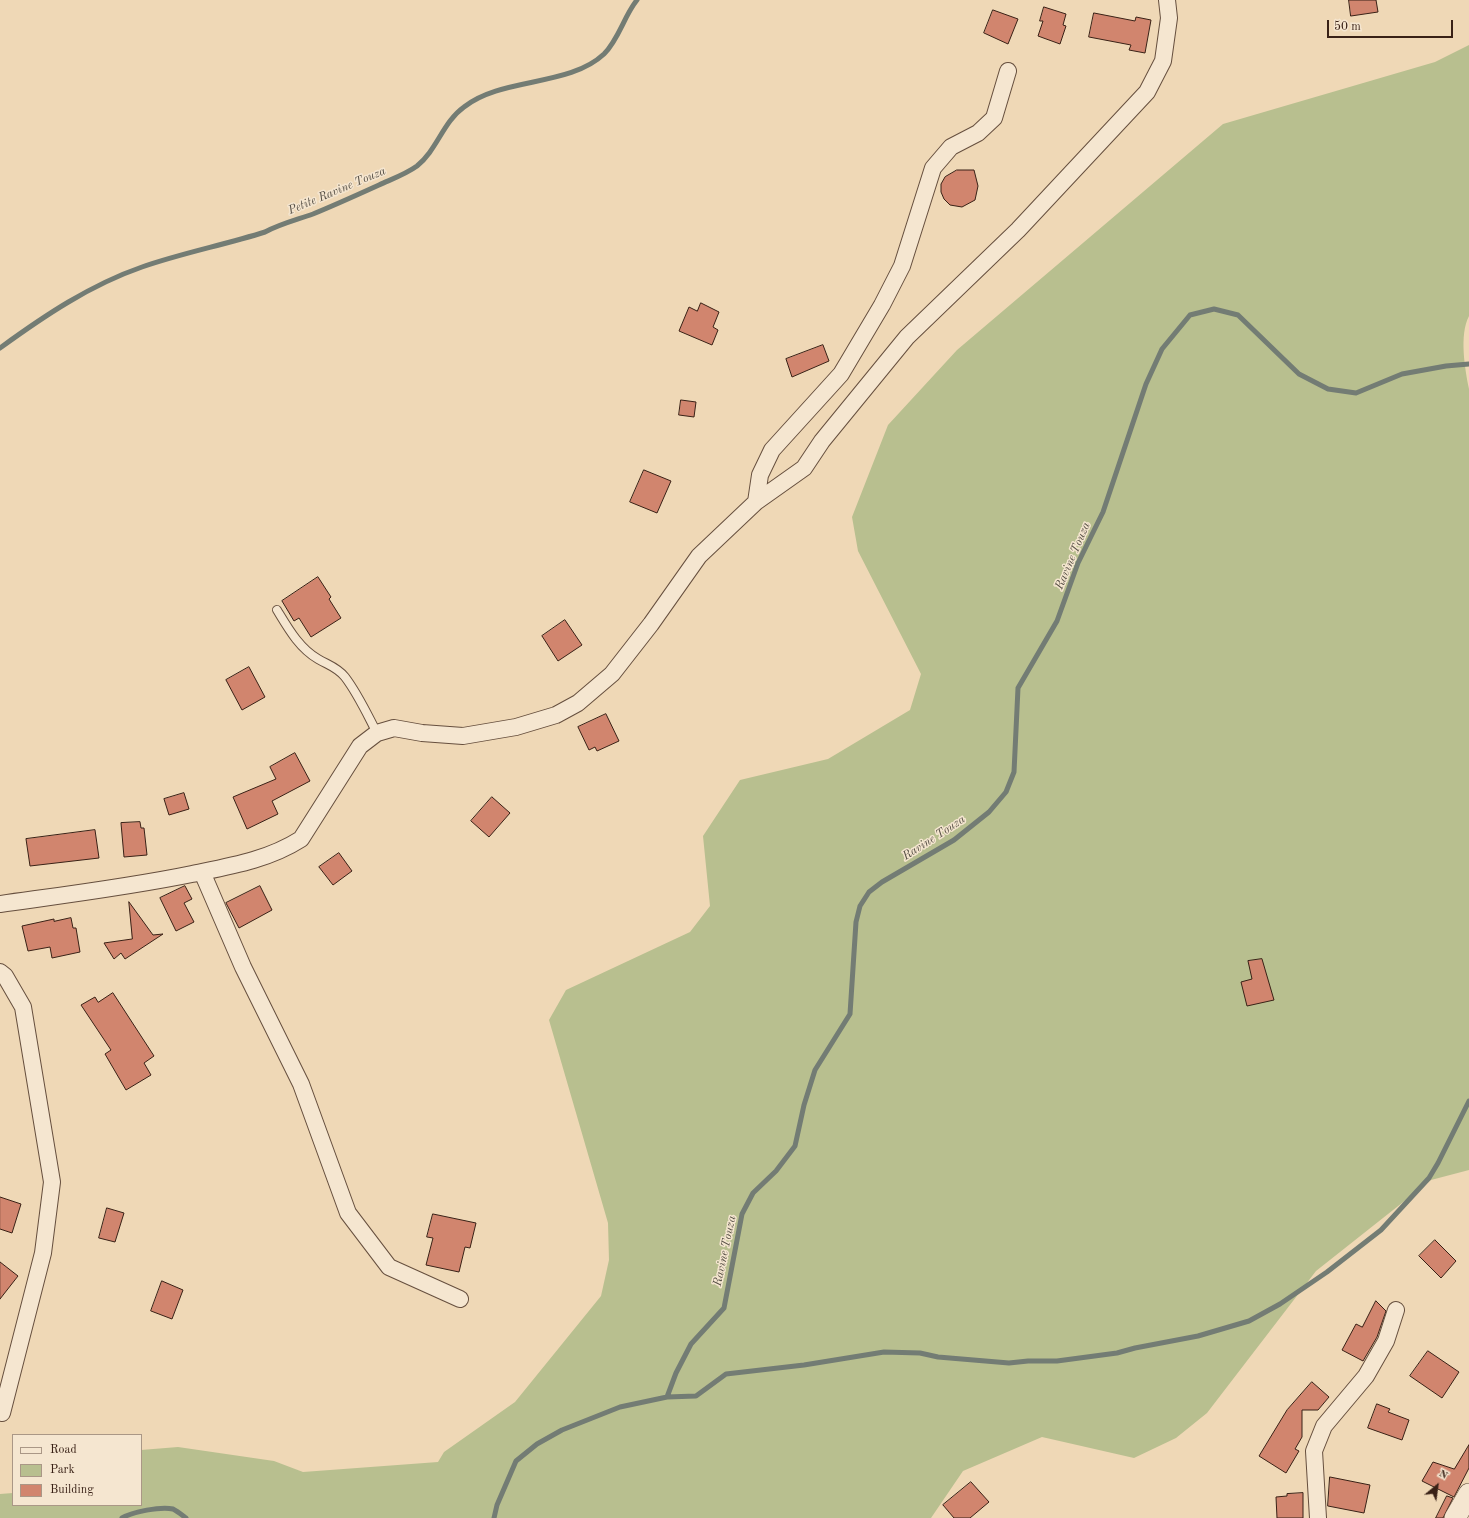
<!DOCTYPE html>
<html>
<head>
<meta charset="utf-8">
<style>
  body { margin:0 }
  #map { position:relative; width:1469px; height:1518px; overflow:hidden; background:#efd8b6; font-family:"Old Standard TT",serif }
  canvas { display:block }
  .legend { position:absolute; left:12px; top:1434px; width:130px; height:72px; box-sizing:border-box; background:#f5e6d0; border:1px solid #aa9786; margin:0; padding:5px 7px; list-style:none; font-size:12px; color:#392116 }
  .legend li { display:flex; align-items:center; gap:8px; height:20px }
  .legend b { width:20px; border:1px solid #aa9786 }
  .north { position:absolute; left:1417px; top:1466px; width:40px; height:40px; -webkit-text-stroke:3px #f5e6d0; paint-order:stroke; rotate:29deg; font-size:11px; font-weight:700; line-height:16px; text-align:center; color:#392116 }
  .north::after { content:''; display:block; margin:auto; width:14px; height:18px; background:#392116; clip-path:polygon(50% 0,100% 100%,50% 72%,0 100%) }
  .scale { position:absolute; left:1327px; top:20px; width:126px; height:18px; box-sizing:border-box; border:2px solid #392116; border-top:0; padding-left:5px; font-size:12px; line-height:14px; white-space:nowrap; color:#392116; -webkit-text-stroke:3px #f5e6d0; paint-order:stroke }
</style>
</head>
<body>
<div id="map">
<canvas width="1469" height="1518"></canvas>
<ul class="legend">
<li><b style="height:5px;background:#f5e6d0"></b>Road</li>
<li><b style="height:11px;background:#b8bf8f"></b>Park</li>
<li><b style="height:11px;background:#d1856e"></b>Building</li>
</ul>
<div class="north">N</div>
<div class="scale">50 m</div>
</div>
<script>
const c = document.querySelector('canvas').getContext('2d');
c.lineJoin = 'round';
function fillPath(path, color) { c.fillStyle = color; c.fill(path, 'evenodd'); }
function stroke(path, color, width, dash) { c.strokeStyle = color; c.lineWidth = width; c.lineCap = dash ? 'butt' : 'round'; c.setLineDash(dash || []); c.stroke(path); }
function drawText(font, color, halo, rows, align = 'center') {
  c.font = font + ' "Old Standard TT",serif'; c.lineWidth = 3; c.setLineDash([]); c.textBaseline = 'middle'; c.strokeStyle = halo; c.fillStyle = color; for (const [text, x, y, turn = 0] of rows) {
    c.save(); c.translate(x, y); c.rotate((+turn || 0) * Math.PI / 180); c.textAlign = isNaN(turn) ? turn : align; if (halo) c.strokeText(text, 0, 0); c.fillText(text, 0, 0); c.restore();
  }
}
const green = new Path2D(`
  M1469,45V316C1459,335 1465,369 1469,389V1170L1431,1180L1316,1271L1207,1413L1176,1438L1134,1458L1042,1437L963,1471L931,1518H0V1494L13,1493V1505H141V1450L178,1447L274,1461L303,1472L438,1462L444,1452L515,1402L601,1296L609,1260L608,1223L549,1020L566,990L690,932L710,906L703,836L740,780L828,759L910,710L921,674L858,551L852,517L888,425L957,350L1223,124L1435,62Z`);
const stream = new Path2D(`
  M0,348C44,316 90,285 142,267C182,253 224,245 265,232C280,224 296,220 313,214C335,205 357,195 379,185C392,179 406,174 417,166C437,150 443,122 464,107C502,77 569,87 604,54C619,39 624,16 637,0
  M667,1397L676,1373L691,1344L724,1308L742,1214L753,1193L776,1171L795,1146L804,1105L815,1070L850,1014L856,922L860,906L869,892L882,882L954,840L989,812L1006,792L1014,772L1018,688L1057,621L1078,563L1103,512L1146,384L1162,349L1190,315L1214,309L1238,315L1299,374L1328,389L1356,393L1402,374L1446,366L1469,364
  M122,1518C132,1512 161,1506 173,1509C177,1511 182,1515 186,1518
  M494,1518L497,1505L516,1461L537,1444L562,1430L620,1407L667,1397L696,1396L726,1374L804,1365L884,1352L920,1353L938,1357L1009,1363L1028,1361H1057L1117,1353L1135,1348L1198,1336L1249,1321L1280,1304L1327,1272L1381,1230L1429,1178L1438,1163L1469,1101`);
const building = new Path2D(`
  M1349,0H1376L1378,12L1351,16Z
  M1044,7L1066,14L1063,25L1066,26L1060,44L1038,36L1043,21H1040Z
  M993,10L1018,19L1008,44L984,33Z
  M1094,13L1135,21L1136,17L1151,20L1145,53L1129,50L1131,45L1089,37Z
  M957,170H974L978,186L975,200L962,207L950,205L944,199L941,192V184L945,177Z
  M701,303L719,312L713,327L718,330L712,345L679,331L689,307L697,311Z
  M823,345L829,361L792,377L786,359Z
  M681,400L696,402L694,417L679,415Z
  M644,470L671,481L657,513L630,502Z
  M318,577L331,597L329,599L341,618L311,637L299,618L294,621L282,601Z
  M565,620L582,645L558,661L542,636Z
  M249,667L265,697L242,710L226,680Z
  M606,714L619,741L597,751L595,747L589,750L578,727Z
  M295,753L310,781L272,801L278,814L247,829L233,797L276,779L270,767Z
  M184,793L189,809L169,815L164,799Z
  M492,797L510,813L489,837L471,821Z
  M140,822L141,828H144L147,855L124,857L121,823Z
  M95,830L99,858L30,866L26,839Z
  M339,853L352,871L333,885L319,867Z
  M185,886L192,899L184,903L194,922L176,931L160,898Z
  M260,886L272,910L239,928L226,903Z
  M129,902L153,935L163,934L125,959L121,953L114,959L104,943L132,939Z
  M71,918L73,928H76L80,952L52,958L50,947L28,951L22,926L54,919V921Z
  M1262,959L1274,1000L1247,1006L1241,982L1252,979L1248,961Z
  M113,993L154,1056L144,1063L151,1075L126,1090L105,1054L111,1050L81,1005L95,997L98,1002Z
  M0,1197L21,1204L12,1233L0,1229Z
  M107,1208L124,1213L115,1242L99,1238Z
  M433,1214L476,1223L470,1248L465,1247L459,1272L426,1265L433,1238L427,1237Z
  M1435,1240L1456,1261L1441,1278L1419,1256Z
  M0,1262L18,1276L0,1299Z
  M162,1281L183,1290L172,1319L151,1311Z
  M1376,1301L1386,1311L1377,1337L1363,1361L1342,1350L1356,1324L1362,1327Z
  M1428,1351L1459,1372L1442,1398L1410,1376Z
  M1312,1382L1329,1397L1318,1410H1302V1437L1295,1449L1299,1451L1286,1473L1259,1456L1287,1410Z
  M1377,1404L1390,1409L1388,1412L1409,1420L1402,1440L1368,1428Z
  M1469,1445V1468L1454,1497L1422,1481L1433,1462L1454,1469Z
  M1330,1477L1370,1485L1364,1513L1328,1506Z
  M971,1482L989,1502L970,1518H954L943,1505Z
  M1303,1493V1518H1277L1276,1497L1287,1496V1494Z
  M1447,1496L1453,1498L1443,1518H1436Z`);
const service = new Path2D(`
  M277,610C288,628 299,648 318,659C328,665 337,667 345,677C358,694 367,714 377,733`);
const minor = new Path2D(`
  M756,502L760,475L772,450L841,374L882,305L902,266L933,168L951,147L978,133L994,118L1008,71
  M202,872L243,967L301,1084L348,1213L389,1267L460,1299
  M0,904C64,895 129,887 192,874C231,866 268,860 301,839L360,746L377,733L394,728L422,733L463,736L516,727L556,715L578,703L612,674L651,624L699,556L756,502L804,468L822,441L907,337L1018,230L1147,92L1163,61L1169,18L1167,0
  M0,972L5,976L23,1007L52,1182L43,1253L2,1413
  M1318,1518L1314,1451L1324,1426L1366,1376L1386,1341L1396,1310`);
const tertiary = new Path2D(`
  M1455,1518L1469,1494`);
const waterNames = [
  ["Petite Ravine Touza",337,191,-23],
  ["Ravine Touza",1073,556,-67],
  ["Ravine Touza",934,838,-33],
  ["Ravine Touza",725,1251,-78]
];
fillPath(green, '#b8bf8f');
stroke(stream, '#737c74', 5);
fillPath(building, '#d1856e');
stroke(building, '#392116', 1);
stroke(service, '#664f3e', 10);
stroke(minor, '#664f3e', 18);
stroke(tertiary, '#664f3e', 22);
stroke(service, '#f5e6d0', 8);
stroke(minor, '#f5e6d0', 16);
stroke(tertiary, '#f5e6d0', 21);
drawText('italic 12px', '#564f45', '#f5e6d0', waterNames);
</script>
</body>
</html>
